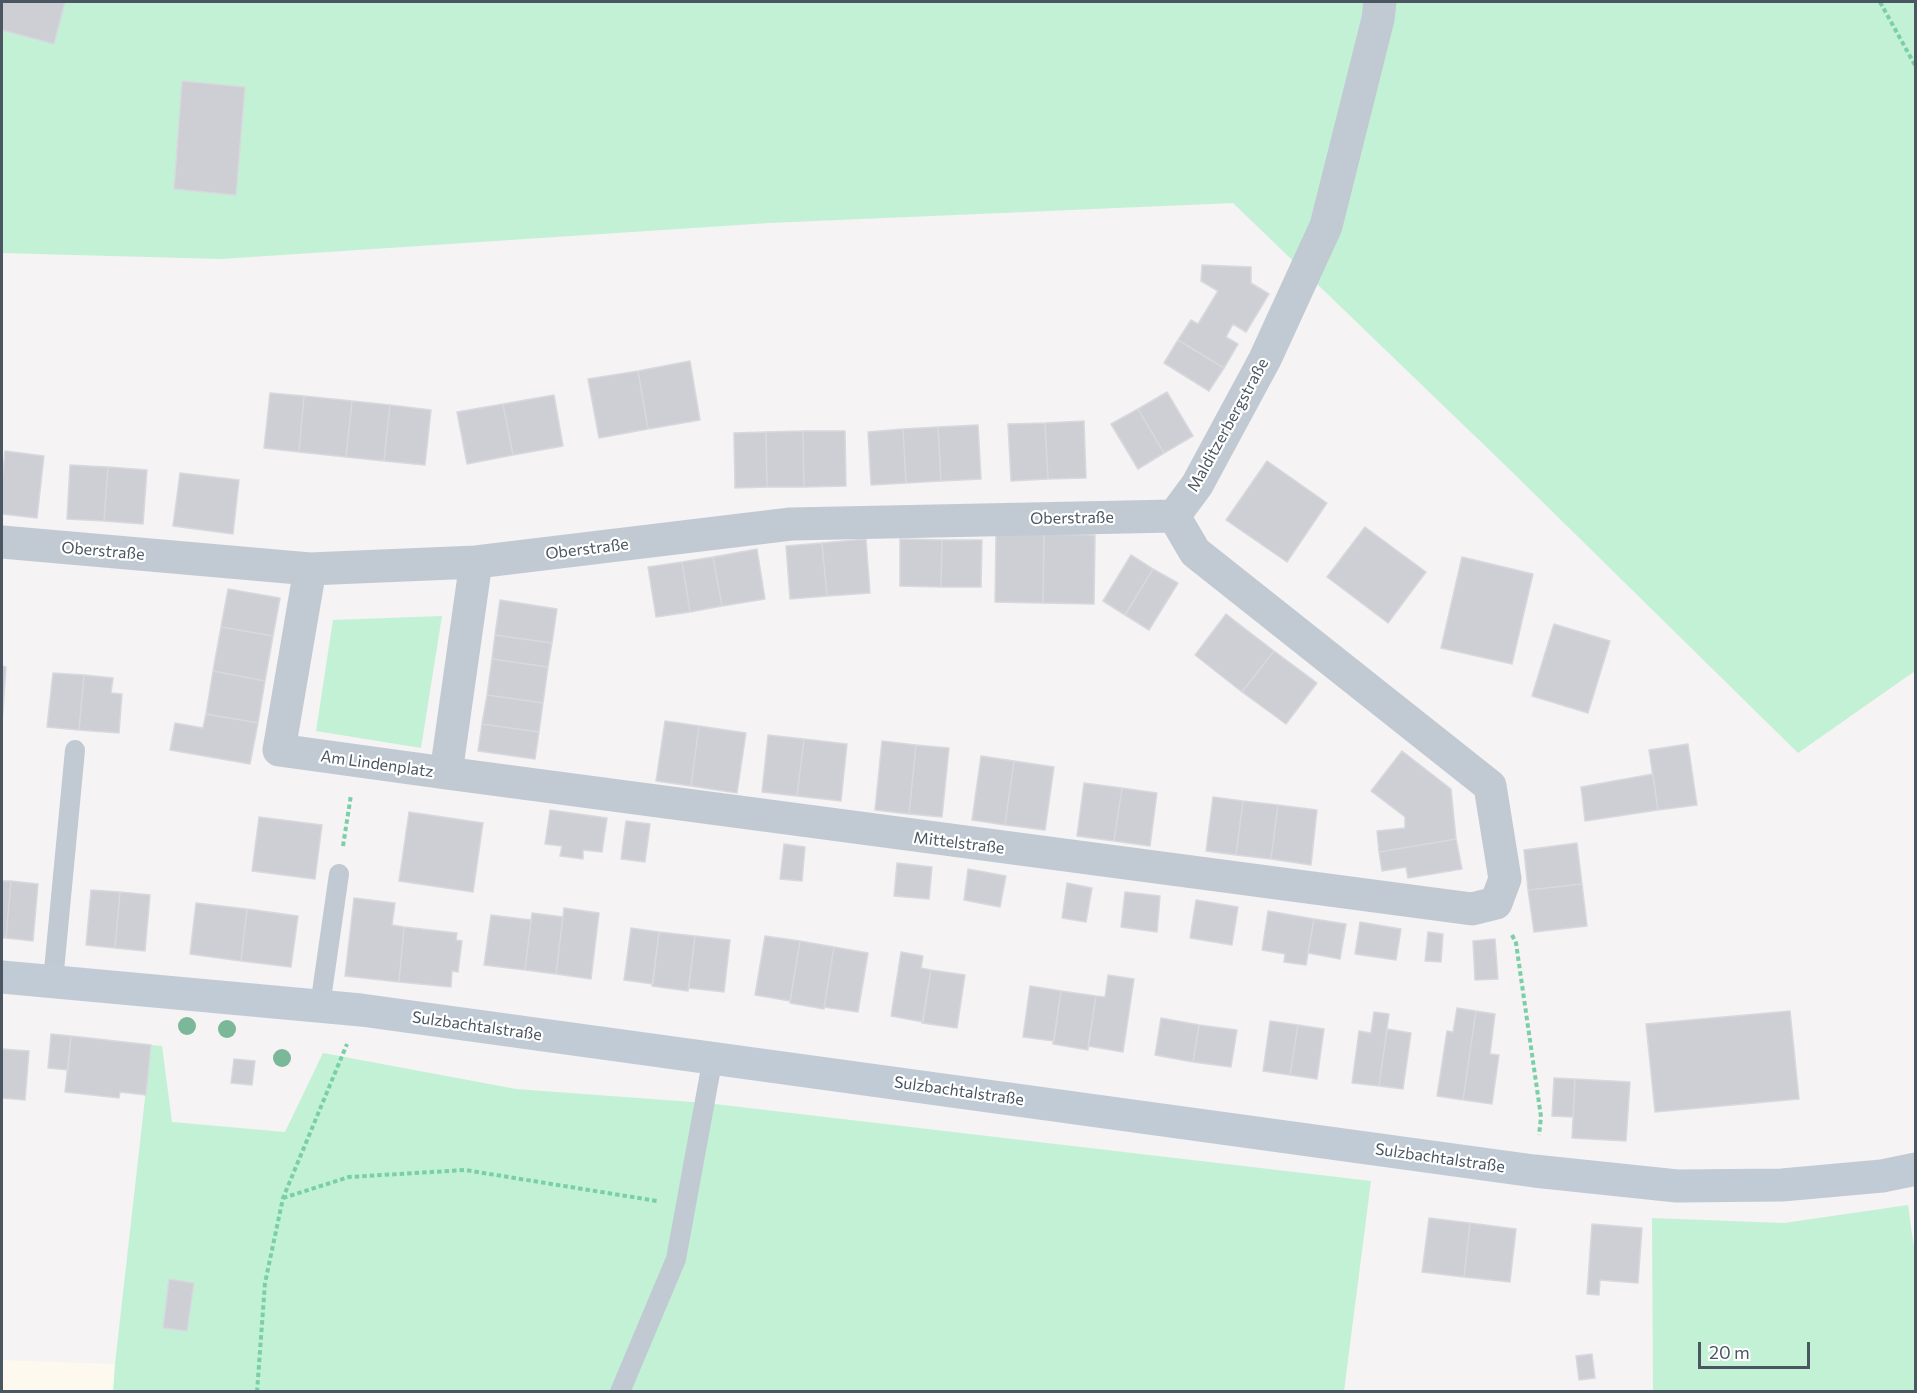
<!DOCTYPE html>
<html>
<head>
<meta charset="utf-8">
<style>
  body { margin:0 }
  #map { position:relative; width:1917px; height:1393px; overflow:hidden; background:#f5f3f3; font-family:Commissioner,sans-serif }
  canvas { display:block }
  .frame { position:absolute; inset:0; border:3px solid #4a5661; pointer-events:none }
  .scale { position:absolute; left:1698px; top:1342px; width:112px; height:27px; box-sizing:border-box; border:3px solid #4a5661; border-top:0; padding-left:8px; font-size:18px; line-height:21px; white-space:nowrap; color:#4a5661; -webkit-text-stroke:4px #fff; paint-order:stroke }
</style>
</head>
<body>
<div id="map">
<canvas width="1917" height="1393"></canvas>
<div class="frame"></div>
<div class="scale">20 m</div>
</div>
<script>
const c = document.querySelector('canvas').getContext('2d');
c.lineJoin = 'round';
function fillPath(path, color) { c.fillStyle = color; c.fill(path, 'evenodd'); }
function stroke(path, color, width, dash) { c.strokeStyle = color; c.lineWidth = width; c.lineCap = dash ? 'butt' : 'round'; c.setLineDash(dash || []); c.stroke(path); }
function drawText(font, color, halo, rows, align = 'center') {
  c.font = font + ' Commissioner,sans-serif'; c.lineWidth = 4.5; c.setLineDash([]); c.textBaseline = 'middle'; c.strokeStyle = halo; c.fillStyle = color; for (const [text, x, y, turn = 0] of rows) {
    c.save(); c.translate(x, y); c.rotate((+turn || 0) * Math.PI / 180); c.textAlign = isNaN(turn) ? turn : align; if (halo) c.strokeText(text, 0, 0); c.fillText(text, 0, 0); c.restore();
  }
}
const commercial = new Path2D(`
  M2,1360L115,1364L113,1391L2,1392Z`);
const green = new Path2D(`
  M2,2H1915V671L1798,753L1507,467L1233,203L769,223L221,259L2,253Z
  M442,616L421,748L316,731L333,620Z
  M151,1045L162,1046L172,1122L285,1132L323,1053L516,1089L706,1103L1371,1181L1344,1391L113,1392L115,1364Z
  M1908,1205L1915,1255V1391H1653L1652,1218L1784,1223Z`);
const building = new Path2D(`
  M2,2H65L54,44L2,30Z
  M182,81L245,87L236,195L174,189Z
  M1202,265L1251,267V283L1269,294L1246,332L1233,324L1226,337L1238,344L1224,368L1178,340L1191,320L1198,324L1218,291L1201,281Z
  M1178,340L1224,368L1209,391L1164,363Z
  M690,361L700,420L648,429L638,371Z
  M638,371L648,429L599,438L588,379Z
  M1167,392L1193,436L1164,453L1138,409Z
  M270,393L304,396L299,452L264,448Z
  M554,395L563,446L513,455L503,404Z
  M304,396L352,401L346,457L299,452Z
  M352,401L390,405L384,461L346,457Z
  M503,404L513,455L467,464L457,412Z
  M390,405L431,410L425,465L384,461Z
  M1138,409L1164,453L1138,469L1111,424Z
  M1084,421L1086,478L1048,479L1045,423Z
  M1045,423L1048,479L1011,481L1008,424Z
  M978,425L981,479L941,481L938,427Z
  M938,427L941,481L906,483L903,429Z
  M903,429L906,483L871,485L868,432Z
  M803,431L804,487H767L766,432Z
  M803,431H845L846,486L804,487Z
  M766,432L767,487L735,488L734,433Z
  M5,451L44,456L37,518L2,514V483Z
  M1267,461L1327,503L1287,562L1226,520Z
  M70,465L108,467L104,521L67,519Z
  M108,467L147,470L143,524L104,521Z
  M180,473L239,480L233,534L173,526Z
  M1365,527L1426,572L1388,623L1327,577Z
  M996,534H1044L1043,603L995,602Z
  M1044,534L1095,535L1094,604L1043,603Z
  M866,539L870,593L827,596L822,543Z
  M900,539L942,540L941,587L900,586Z
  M942,540H982L981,587H941Z
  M822,543L827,596L790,599L786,546Z
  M757,549L765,599L722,606L713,557Z
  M1131,555L1153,569L1125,615L1103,601Z
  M713,557L722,606L690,612L682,562Z
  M1462,557L1533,574L1512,664L1441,648Z
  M682,562L690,612L656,617L648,567Z
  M1153,569L1178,583L1149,630L1125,615Z
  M228,589L280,598L273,636L221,627Z
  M500,600L557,609L552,643L495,635Z
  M1226,614L1274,651L1242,692L1195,655Z
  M1554,624L1610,641L1588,713L1532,696Z
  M221,627L273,636L265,681L213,671Z
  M495,635L552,643L548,667L492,659Z
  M1274,651L1317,683L1286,724L1242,692Z
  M492,659L548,667L543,703L487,695Z
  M2,666L6,667L2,723Z
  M213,671L265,681L258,723L206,714Z
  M53,673L84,675L79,730L47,727Z
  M84,675L113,678L111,693L122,694L119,733L79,730Z
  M487,695L543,703L539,732L482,724Z
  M206,714L258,723L250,764L170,750L175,723L203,728Z
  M665,721L699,726L691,786L656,781Z
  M482,724L539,732L535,759L478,751Z
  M699,726L746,733L737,793L691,786Z
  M768,735L804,739L797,796L762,792Z
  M804,739L847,744L841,801L797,796Z
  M882,741L916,745L909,814L875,810Z
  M1688,744L1697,805L1658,810L1649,750Z
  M916,745L949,748L942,817L909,814Z
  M1402,751L1451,789L1456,839L1379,852L1377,831L1405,828V817L1371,791Z
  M981,756L1014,761L1005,825L972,820Z
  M1014,761L1054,767L1045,830L1005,825Z
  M1653,774L1658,810L1585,821L1581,787Z
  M1084,783L1122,788L1114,841L1077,836Z
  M1122,788L1157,793L1150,846L1114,841Z
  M1213,797L1243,801L1236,855L1206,851Z
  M1243,801L1278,805L1271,859L1236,855Z
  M1278,805L1317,810L1311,865L1271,859Z
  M550,810L607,818L602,852L583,850V859L560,856L562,846L545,844Z
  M409,812L483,823L473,892L399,881Z
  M259,817L322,825L315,879L252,871Z
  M626,821L650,824L645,862L621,859Z
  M1456,839L1462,869L1408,878L1406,867L1382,871L1379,852Z
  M1577,843L1582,884L1528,890L1524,850Z
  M784,844L805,847L802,881L780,879Z
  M897,863L932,867L929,899L894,896Z
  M968,869L1006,876L1000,907L964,900Z
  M2,881H11L6,938H2Z
  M11,881L38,884L33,941L6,938Z
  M1067,883L1092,888L1086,922L1062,918Z
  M1582,884L1587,926L1534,932L1528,890Z
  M91,890L120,892L115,948L86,945Z
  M120,892L150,895L145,951L115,948Z
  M1125,892L1160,896L1157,932L1121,927Z
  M354,898L395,903L392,925L404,927L399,982L345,976Z
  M1196,900L1238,907L1232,945L1190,938Z
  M196,903L247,909L241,961L190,954Z
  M564,908L599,913L591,979L556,974Z
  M247,909L298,916L291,967L241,961Z
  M1268,911L1314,919L1306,965L1284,962L1285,954L1262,950Z
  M532,913L563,917L556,974L525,970Z
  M491,915L531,920L525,970L484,965Z
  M1314,919L1346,924L1340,959L1308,953Z
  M1360,922L1401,929L1396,960L1355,954Z
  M404,927L457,933L456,940L462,941L458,972L452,971L451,987L399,982Z
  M631,928L659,932L653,984L624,980Z
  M659,932L695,936L688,991L652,986Z
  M1428,932L1443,934L1441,962L1425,961Z
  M695,936L730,940L724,992L689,988Z
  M765,936L800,941L790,1001L755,995Z
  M1495,939L1498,979L1475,980L1473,941Z
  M800,941L834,947L824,1009L790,1003Z
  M834,947L868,953L858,1012L824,1007Z
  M901,952L923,956L921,968L931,970L923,1022L891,1016Z
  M931,970L965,975L957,1028L922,1023Z
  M1108,975L1134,979L1123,1052L1088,1046L1096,996L1105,997Z
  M1030,986L1061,991L1054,1041L1023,1037Z
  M1061,991L1096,996L1088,1050L1053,1044Z
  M1457,1008L1476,1011L1463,1100L1437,1096L1447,1031L1453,1032Z
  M1476,1011L1495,1014L1490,1054L1499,1055L1492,1104L1463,1100Z
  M1790,1011L1799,1099L1655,1112L1646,1024Z
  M1374,1012L1389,1014L1379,1086L1352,1083L1359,1031L1371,1033Z
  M1161,1018L1199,1025L1193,1062L1155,1055Z
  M1270,1021L1298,1025L1290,1075L1263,1071Z
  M1199,1025L1237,1030L1231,1067L1193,1062Z
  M1298,1025L1324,1029L1317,1079L1290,1075Z
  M1387,1029L1411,1033L1403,1089L1379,1086Z
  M51,1034L71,1036L68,1070L48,1068Z
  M71,1036L151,1045L146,1095L120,1092L119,1098L65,1092Z
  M2,1049L29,1051L25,1100L2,1098Z
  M234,1059L255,1061L252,1085L231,1083Z
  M1554,1078L1575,1079L1573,1117L1552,1116Z
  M1575,1079L1630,1082L1626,1141L1572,1138Z
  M1429,1218L1470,1223L1464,1277L1422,1272Z
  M1470,1223L1516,1229L1510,1282L1464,1277Z
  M1592,1224L1642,1228L1638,1283L1600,1280L1599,1295L1587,1294Z
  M169,1279L194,1283L187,1331L163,1328Z
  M1592,1354L1595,1378L1579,1380L1576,1356Z`);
const path = new Path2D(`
  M1880,2L1916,67
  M343,846L351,795
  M1512,935L1516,943L1541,1117L1539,1135
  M283,1198L349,1177L465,1170L657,1201
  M257,1392L265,1283L283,1198L347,1044`);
const service = new Path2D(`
  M53,981L75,750
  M320,1006L339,874
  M620,1392L676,1259L713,1057`);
const minor = new Path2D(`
  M2,542L310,569L476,562L791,524L1174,516
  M310,569L279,750L446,773L476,562
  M446,773L1472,909L1496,903L1505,879L1490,786L1195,552L1174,516L1197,485L1265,359L1326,226L1378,19L1380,2`);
const secondary = new Path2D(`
  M2,977L361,1010L1534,1171L1677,1186L1782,1185L1882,1176L1916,1169`);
const trees = [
  [187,1026],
  [227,1029],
  [282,1058]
];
const streetNames = [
  ["Malditzerbergstraße",1228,425,-61],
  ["Oberstraße",1072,518,-1],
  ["Oberstraße",587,549,-7],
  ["Oberstraße",103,551,5],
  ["Am Lindenplatz",377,764,8],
  ["Mittelstraße",959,843,7],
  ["Sulzbachtalstraße",477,1026,8],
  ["Sulzbachtalstraße",959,1091,8],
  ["Sulzbachtalstraße",1440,1158,8]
];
fillPath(commercial, '#fdf9ef');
fillPath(green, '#c3f1d5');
fillPath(building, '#cdcfd5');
stroke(building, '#d7d9de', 1.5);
stroke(path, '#7ad0a6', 4, [4.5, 3]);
stroke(service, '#c1cad2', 20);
stroke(minor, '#c1cad2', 33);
stroke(secondary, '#c1cbd6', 33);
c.fillStyle = '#7bb799';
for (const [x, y] of trees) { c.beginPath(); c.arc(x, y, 9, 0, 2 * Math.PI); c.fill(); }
drawText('16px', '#4a5661', '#fff', streetNames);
</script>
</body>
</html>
